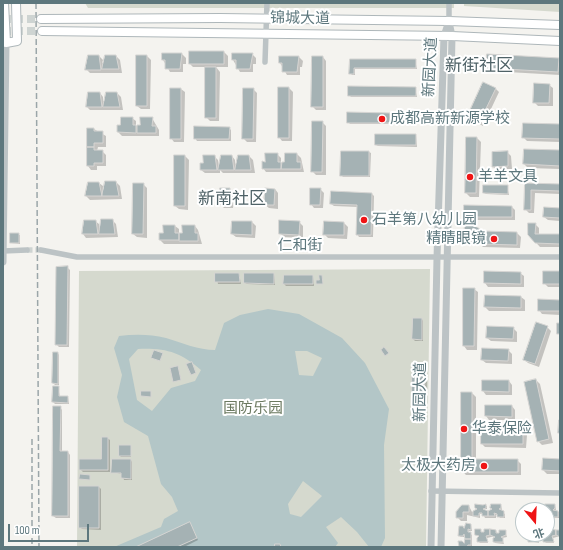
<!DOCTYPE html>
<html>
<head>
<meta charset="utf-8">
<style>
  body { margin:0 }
  #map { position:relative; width:563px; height:550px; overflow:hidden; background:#f4f3ef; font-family:"Sofia Sans Condensed","Noto Sans SC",sans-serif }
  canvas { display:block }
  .frame { position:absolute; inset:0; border:4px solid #5d777d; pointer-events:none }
  .north { position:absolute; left:515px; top:502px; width:40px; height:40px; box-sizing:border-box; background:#fff; border:1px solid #bec9cb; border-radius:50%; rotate:161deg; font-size:11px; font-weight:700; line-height:16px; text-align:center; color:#5d777d }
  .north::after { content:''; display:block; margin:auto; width:14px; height:18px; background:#ef1415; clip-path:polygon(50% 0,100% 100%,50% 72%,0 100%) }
  .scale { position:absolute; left:8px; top:524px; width:81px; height:18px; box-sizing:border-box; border:2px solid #5d777d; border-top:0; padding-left:5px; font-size:12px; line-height:14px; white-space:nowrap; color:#5d777d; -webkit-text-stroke:3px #fff; paint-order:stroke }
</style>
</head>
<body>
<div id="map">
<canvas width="563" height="550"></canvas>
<div class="frame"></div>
<div class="north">北</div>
<div class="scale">100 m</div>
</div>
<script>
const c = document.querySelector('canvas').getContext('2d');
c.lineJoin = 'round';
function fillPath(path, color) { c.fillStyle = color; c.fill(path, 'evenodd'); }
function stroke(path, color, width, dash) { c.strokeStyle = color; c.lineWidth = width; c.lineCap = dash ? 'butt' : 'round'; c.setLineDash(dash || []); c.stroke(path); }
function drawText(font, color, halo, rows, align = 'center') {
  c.font = font + ' "Sofia Sans Condensed","Noto Sans SC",sans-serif'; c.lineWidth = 4; c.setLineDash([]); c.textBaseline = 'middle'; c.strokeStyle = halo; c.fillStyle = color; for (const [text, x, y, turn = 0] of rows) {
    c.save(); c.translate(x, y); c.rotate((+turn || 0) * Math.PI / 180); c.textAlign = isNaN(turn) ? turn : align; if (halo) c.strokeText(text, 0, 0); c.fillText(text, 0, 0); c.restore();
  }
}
const green = new Path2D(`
  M85,3H454V8H88Z
  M464,3H560V12L464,6Z
  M430,269L426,547H77L79,271Z`);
const water = new Path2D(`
  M268,309L299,314L342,338L365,363L389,409L384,445L385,538L381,547H369L357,532L341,517L326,527L338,543L335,547H114L161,527L164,519L178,511L172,497L161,484L148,436L124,422L117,397L122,375L114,348L119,336C135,334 150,334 166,338C183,343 198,350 215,350L224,323L240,315ZM138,349C166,348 180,352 201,370L195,381L171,388L152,411L137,400L129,359ZM295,351H307L322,358L313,376L299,375ZM303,481L322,496L301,517L290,514L288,504Z`);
const shadow = new Path2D(`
  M224,52L228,56V67H216L220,72L219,121H210L206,117V67H193L190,64Z
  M163,54H182L186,58V64H183V72H170L163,60Z
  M252,54L256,58V64H253V72H240L233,60Z
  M99,56L103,60L102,63L116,56L120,60L122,73H90L86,69Z
  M137,56H147L151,60L150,109H141L137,106Z
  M299,57L303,61L302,67H300V75H287L280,63Z
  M323,57L326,61V110H316L312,106Z
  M558,59L560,61V75L490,71L487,68Z
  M351,60H415L417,69H355V75H352L350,73Z
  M549,85L553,88V106H538L534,102Z
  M289,88L293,92L292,141H282L279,137Z
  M415,88L417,97H351L349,95Z
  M495,88L499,92L483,126L472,120L468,117Z
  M181,89L185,92L184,142H174L171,138Z
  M253,89L257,93L256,142H247L243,138Z
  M100,93L103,97V101H107L117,93L121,97L123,110H90L87,107Z
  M389,114L391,124H350L348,122Z
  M132,118L136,121V126H141L152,118L159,130V136H122L118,132Z
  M322,122L326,126V175H316L312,171Z
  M560,125V142L527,141L523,137Z
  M229,128L231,130V141H197L195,138Z
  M94,129L106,136V147H98L97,151H102L106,155V166H97V170H91L88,166Z
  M416,135L417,147L378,146L376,145Z
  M467,138H477L481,142L479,197H470L466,193Z
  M560,151V169L528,168L524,164Z
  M369,152L371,153L370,177H343L341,175Z
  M507,152L511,156L512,169L497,170L493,167Z
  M277,154L281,158V163H285L297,154L301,158L304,172H266L263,168Z
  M175,156H185L189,160L188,210L179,209L175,206Z
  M214,156L218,160L219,167L232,156L235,160V164L249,156L253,160L255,173H223L220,170V173H205L201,170L204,164Z
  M116,182L120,186L122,199L90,200L86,196L99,183L103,186V190Z
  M143,184L147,188V238L137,237L133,234Z
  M526,184L560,185V194L535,193L534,213H529L525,209Z
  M507,186L509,195L486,194L484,193Z
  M221,189H230L234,193L233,208H224L220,204Z
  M275,189L278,193V209L269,208L265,205Z
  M320,189L324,193L323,208H314L311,204Z
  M372,194L374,196L373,237H359L357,234L358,207L334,206L331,204Z
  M512,207L515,210V220H469L465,216Z
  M560,209V221L548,220L544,217Z
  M112,220L116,224L118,237L86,238L83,234L95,221L99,224V228Z
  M233,222H252L256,226L255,238L236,237L232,234Z
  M299,222L303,226V238L284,237L280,233Z
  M344,223L348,227L347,239L328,238L324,234Z
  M535,224L539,228V235H560V247H540L529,235Z
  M175,226L179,229V234H183L195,226L198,230L202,244H164L160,240L164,234Z
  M482,232L517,233L521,237L520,248L483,247L479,243H469L465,239Z
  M11,234L20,235V244L11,243Z
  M67,267L70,270L69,347H59L56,344Z
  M485,272L520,273L524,276V287H488L485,283Z
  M560,272V287H548L544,283Z
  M216,274H239L241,284H218Z
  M274,274L275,285L247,284L245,283Z
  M313,276L314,286H286L284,284Z
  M474,289L478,292L477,350H467L464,346Z
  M486,296L521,297L525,300V311H489L485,307Z
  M560,301V315L542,314L539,310Z
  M422,319L423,321V341H415L413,339Z
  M547,327L551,331L539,367L528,363L525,360Z
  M513,328L517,332V342L491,341L487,338Z
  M508,350L512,354V364L486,363L482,360Z
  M58,353L59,355V385H55L53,383Z
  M424,377L427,379L426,410H415L413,408Z
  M536,380L540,384L553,443L542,445L538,441Z
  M483,381H509L512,385V395H486L483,391Z
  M58,387L60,397H68L69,404H55L53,402Z
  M462,393H472L476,397V460H517L521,464V475H466L462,471Z
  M512,406L515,410V420H489L486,416Z
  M60,407L62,410V452H68L70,455V518H56L53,516Z
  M523,432L527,435L526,448L485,447L482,444Z
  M107,438L110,440V472H83L80,469L102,460Z
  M130,446L131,457H121L120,456Z
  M131,460L132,462V480H124L122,474L112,472Z
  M560,460V474H547L543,470Z
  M80,487H99L101,489V530L82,529L80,527Z
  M476,505H485L487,506V509H484L485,512H492L501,505L502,510L500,511L505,514V518H500L498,515H496V518H485L483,514H480V518L467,515V521H461L457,517L469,506L472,512L478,510Z
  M555,505L556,510L555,511L560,512V518H554L553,515H550V518H547V511Z
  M189,523L198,540L184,547H139Z
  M471,525L472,531H469V533L472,535V546L459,547V542L464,545L466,536L464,535V537H461L459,536Z
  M480,530L482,533L496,531L498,534L505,531L507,537L502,538L504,544L495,543L494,542L496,539L495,536L487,538L488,543H480L478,541L480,536L476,534Z
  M547,531L548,533L560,531V536L553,538L554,543H546L544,541L546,537L539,536L538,539L539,543L529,541L531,537L526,534H547Z`);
const building = new Path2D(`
  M189,51H224V64H189Z
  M162,53H182L180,69H165V60H162Z
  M232,53H253L250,69H236V60H232Z
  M487,54L559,58L558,72L486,68Z
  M88,55H99L101,70H85Z
  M105,55H116L119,69H102Z
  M136,55H147V106H136Z
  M279,56H299L297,72H282V63H279Z
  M312,56H323V107H311Z
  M350,59H416V68H354V74H349Z
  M205,67H216V118H205Z
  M483,82L496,88L479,123L467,117Z
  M534,83L550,84L549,103H533Z
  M348,86L416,87V96H348Z
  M278,87H289V138H278Z
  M170,88H181V139H170Z
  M243,88H254L253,139H242Z
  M88,92H100L102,107H86Z
  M106,92H117L120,107H103Z
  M347,112L390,113V123H347Z
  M121,117H133V125H136V133L117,132V125H120Z
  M140,117H153L152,126H156V133H137V125H140Z
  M312,121H323L322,172H311Z
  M523,123L560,124V139L522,138Z
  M194,126L230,127L229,139H194Z
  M87,128H94V131H103V143H94V147H87Z
  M375,134H416V145H375Z
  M466,137H477L476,193H465Z
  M87,147H94V150H103V163H94V166H87Z
  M524,149L560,150V166L523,164Z
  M341,151H369V176H340Z
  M508,151V166L492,167V152Z
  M265,153H278V162H281V169H262V161L265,162Z
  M285,153H297V162H301V169H281L282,162H284Z
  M174,155H185V206H174Z
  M203,155H215L217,170H200V163H203Z
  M221,155H232L234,170H218Z
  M238,155H249L251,170H235Z
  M105,181H116L119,196H102Z
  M88,182H99L102,196H85Z
  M133,183H144L143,234H132Z
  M525,183L560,184V191L531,190V210H524Z
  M483,185H508V194L483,193Z
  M220,188H230V205L219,204Z
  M265,188L275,189L274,205H264Z
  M310,188H321L320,205H310Z
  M331,191L372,193L371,235H356L357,205L330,204Z
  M464,205L512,206V217H464Z
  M544,207L560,208V218L543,217Z
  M101,219H113L115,234H99Z
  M84,220H96L98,234H82Z
  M279,220L300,221L299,235L279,234Z
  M232,221H252V235L231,234Z
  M324,221L344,222V235H323Z
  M465,223L472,224L483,231L517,232V245L478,244L479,240L464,239Z
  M528,223H536L535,234H560V244L535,243L528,235Z
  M163,225H175V233H179V240H159V233H163Z
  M182,225H195V233H198V241H179V233H182Z
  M10,233H19V243H10Z
  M68,266L67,345H55L56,267Z
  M484,271L521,272V284L484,283Z
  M543,271H560V284H543Z
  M215,273H239L240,282H215Z
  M244,273H274V284L244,283Z
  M284,275H313V284H283Z
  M319,275H322L323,284H316V280H319Z
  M463,288H475L474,346H463Z
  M485,295L521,296V308L484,307Z
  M538,299L560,300V311H538Z
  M413,318H422V340L412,339Z
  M536,322L548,326L535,364L523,360Z
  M557,323H560V334H557Z
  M487,326L514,327L513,339L486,338Z
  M384,347L389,353L385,356L381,350Z
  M482,348L509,349L508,361L481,360Z
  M154,350L163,353L160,361L151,358Z
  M53,352H58V384L52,383Z
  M192,362L196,373L191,375L186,364Z
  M178,366L181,380L173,382L170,368Z
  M412,376H425L424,408H412Z
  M536,379L549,439L537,442L524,382Z
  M482,380H509V392L482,391Z
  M53,386H59V396H68V403L52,402Z
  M141,391H151V397L141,396Z
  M461,392H472V459H518V472H461Z
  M485,405H512V417L485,416Z
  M53,406H61L60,451H68V516H52Z
  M559,420H560V433H558Z
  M481,430L523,431V444H481Z
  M102,437H108V470H79V459H101Z
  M119,445H131V456H119Z
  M543,458L560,459V471L542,470Z
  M112,459H131V479L121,478V473H111Z
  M80,474L90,475V480L79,479Z
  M79,486H99V528H79Z
  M475,504L483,505L486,504V508L483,509L488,511V516H482V513H479V516H473V511L477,509L475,508Z
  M491,504H501V508L499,509L504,511V517H497V514L494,513L495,516H488V511L492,509L490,508Z
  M529,504H540V508H538L539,510H530L531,508H529Z
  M545,504H555V508L553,510L558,511V517H552V514H549V517H547Z
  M462,505H469V512H463V518H456V512Z
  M190,522L197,538L177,547H136Z
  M466,523L471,524V530L468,529V532H471V539H465L464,534L463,536H458L459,526H463L464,528Z
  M475,529H481V532H484V529H490V535L486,536L488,542H477V538L479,536L475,535Z
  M490,529L496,530V533H499V530H506V535L501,537L503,538V542H493V538L495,537L490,535Z
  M550,529L556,530V535L552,536L554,542H543V538L545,536L541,534H547Z
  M556,530H560V537L556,535Z
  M525,534H541L536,536L538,542H528V537L530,536Z
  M465,539H471V545H468L467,547H459L458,541H462L464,543Z
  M275,544H280L281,547H275Z`);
const minorTunnel = new Path2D(`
  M27,250H41`);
const secondaryTunnel = new Path2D(`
  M3,19H41
  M3,31H42`);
const minor = new Path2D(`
  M449,21V3
  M265,62L267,3
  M41,250L77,257H560
  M3,251L27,250
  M431,491L560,493`);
const tertiary = new Path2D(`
  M3,262L6,43
  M431,547L437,258L444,36L449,21
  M441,547L452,36L449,22`);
const secondary = new Path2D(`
  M4,3L6,43L17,41L16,3
  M41,19L220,18L449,21L560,25
  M42,31L452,36L560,41`);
const rail = new Path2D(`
  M36,3L39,547
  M32,439V547`);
const markers = [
  [382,119,4,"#ef1415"],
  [470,177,4,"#ef1415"],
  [364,220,4,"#ef1415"],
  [494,239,4,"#ef1415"],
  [464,429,4,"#ef1415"],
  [484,466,4,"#ef1415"]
];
const streetNames = [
  ["锦城大道",300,19,1],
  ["新园大道",431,67,-87],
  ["仁和街",300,246],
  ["新园大道",421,392,-89]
];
const poiNames = [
  ["成都高新新源学校",390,119],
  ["羊羊文具",478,177],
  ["石羊第八幼儿园",372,220],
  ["精睛眼镜",486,239,"right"],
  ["华泰保险",472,429],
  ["太极大药房",476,466,"right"]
];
const parkNames = [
  ["国防乐园",253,409]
];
const quarterNames = [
  ["新街社区",479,67],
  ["新南社区",232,200]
];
fillPath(green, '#d5d9ce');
fillPath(water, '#b3c6c7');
fillPath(shadow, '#0003');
fillPath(building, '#a5b2b4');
stroke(building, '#d5d4d2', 1);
stroke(minorTunnel, '#ced4d2', 5.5, [5.5, 3]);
stroke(secondaryTunnel, '#ced4d2', 8, [8, 4]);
stroke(secondary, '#aeb7ba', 10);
stroke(minor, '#bcc3c5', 5.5);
stroke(tertiary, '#bcc3c5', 7);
stroke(secondary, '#fff', 8);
stroke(rail, '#9ba6a9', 1.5, [6, 3]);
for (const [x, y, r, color] of markers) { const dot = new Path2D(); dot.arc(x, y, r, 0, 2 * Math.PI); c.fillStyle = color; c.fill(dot); stroke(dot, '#fff', 1.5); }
drawText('15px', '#5d777d', '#fff', streetNames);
drawText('15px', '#5d777d', '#fff', poiNames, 'left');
drawText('15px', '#6b7960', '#fff', parkNames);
drawText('17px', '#4f6267', '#fff', quarterNames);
</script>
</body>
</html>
